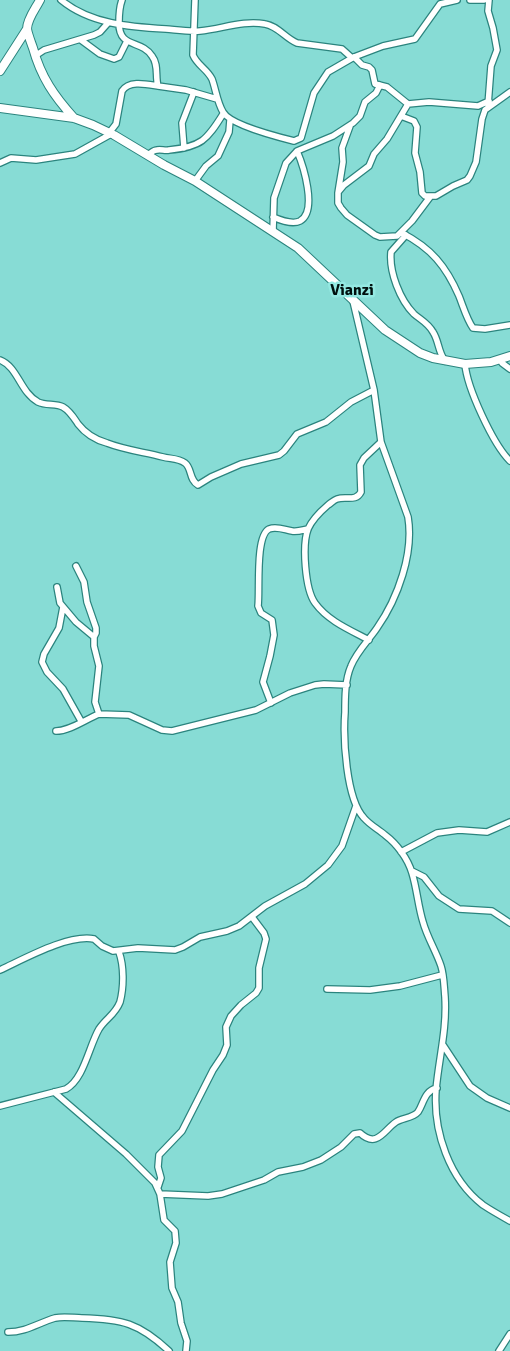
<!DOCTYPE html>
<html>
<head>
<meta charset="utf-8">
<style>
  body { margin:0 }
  canvas { display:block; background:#87dcd5 }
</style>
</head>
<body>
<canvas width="510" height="1351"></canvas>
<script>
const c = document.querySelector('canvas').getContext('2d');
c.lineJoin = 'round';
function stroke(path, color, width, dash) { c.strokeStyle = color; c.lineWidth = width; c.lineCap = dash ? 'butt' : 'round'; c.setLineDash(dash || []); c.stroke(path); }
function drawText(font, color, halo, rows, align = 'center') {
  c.font = font + ' Signika,sans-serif'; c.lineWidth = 5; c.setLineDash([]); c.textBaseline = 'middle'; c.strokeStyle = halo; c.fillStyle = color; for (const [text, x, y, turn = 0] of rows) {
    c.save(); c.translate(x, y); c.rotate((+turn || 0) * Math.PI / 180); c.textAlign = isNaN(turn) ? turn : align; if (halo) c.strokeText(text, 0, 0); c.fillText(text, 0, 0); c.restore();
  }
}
const street = new Path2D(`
  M61,0C90,24 130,27 166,29C177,30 189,32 200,31C222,29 243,20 265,24C278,26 285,38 297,43L342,49L352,58
  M122,0C119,8 119,15 119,23C119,49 141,39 152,56C159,65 155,76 158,86L186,90L217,99
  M195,0L193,55C197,65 207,69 212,79C216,90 217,102 223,112C230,125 278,137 294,141L301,138L314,93L328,72L354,57L383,46L415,39L440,4L457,0
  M470,0H484
  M81,40L100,54L114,59L119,57L127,41
  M35,56L44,50L94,35L100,32L108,23
  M354,57L362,65L369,67L372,70L375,84L387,87L408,104L429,102L478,106L489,101
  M488,105L491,66L497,50L493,28L488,11L489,0
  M401,116L414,121L417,127L415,153L420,172L422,193L425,196H436L453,186L467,180L470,176L476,162L482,119L485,110L510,92
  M350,126L342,148L343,162L338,193V203L341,208L347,215L375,235L380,237L397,236L412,221L430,197
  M109,133L116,124L122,91C129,80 146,84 158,86
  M184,148L182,123L194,92
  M147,155C150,154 153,150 157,150C161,149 165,151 169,150C201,147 207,140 223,114
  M0,163L11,158L36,160L75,154L111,134
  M195,181L206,166L218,156L229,132L230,120
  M339,191L344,185L369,166L374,154L387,139L408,104
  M273,217C280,220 292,225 300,221C318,211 303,165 297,151
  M273,231L274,198L286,163L297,151L333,136L353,123L360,116L365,102L376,93L380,85
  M402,233C431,248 446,266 459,296C463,306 467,320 473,328L485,329L510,325
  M406,235L391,252C389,272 400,300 414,314C421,320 428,323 433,332C439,341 438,352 445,361
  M353,301L374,390L381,442L408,517C414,553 398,598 377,628C369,640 357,651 351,666C345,680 345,697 345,712C343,738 346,799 364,818C370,825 378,829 385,835C397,844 408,859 412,873C417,889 418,906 423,922C427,937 436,951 441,966C444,975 444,986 445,997C447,1030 439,1057 436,1090C433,1131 449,1179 483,1205C492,1211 501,1216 510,1221
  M500,359L502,363L510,369
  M0,360C18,367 20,392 38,402C46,406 56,403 63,407C70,411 74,418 78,424C85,433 96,440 107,443C125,450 144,452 163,457C170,459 178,458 185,463C192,468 189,480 198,485L211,477L241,464L279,455L284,451L297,434L326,422L351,402L374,390
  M465,364C467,388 493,444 510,461
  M76,566L84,582L87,602L96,628V633L94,637
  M57,587L60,603L76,622L94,637V646L99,666L95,702L99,714L129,715L162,730L172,731L256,710L290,693L315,685L324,684L347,685
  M63,607L59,628L44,654L42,662L47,672L63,689L81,721
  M369,640C350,630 328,621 315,603C305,589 302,545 308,529C312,520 321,511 328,505C331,503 334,500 337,499C346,496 356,502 361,492L360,465L364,458L381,442
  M271,703L263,682L270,656L274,635L272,620L261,613L258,606C260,591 255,536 269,529C277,526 285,530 292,531C297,532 303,530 308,529
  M56,731C70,731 86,719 99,714
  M401,852L437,833L459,830L487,832L510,822
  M412,871L424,877L439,896L459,909L492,911L510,923
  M0,970C24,959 68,934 94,939L102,946L113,951L138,948L175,950L183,947L200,937L227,931L239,926L265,906L305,884L328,865L342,846L356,806
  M327,989L370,990L400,986L442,975
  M443,1045L470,1086L487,1098L510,1108
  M54,1092L126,1154L155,1183L160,1194L164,1220L175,1231L176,1243L170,1262L172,1288L178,1302L181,1323L187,1341L186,1351
  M0,1106L66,1089C84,1079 89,1046 99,1029C106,1018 115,1015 120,1002C124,987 124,966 119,952
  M158,1187L161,1178L158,1167L159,1155L182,1131L213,1070L223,1055L227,1045L226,1027L231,1016L241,1005L256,993L259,988V968L266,939L264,933L252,917
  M160,1194L208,1196L222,1194L264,1180L278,1172L303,1167L321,1160L341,1147L354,1134L360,1133C377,1149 384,1130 396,1122C402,1118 413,1118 418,1112C424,1103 424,1091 437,1088
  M8,1332C26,1332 38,1323 55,1318C64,1316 74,1318 82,1318C122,1319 139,1323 169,1351
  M499,1351L510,1334`);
const secondary = new Path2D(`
  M40,0C36,8 27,19 27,29C28,35 31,42 33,48C41,77 54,96 74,118
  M0,71L27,29
  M0,108L74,118L93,125L114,135L164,165L195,181L298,248L385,330L420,353L433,358L465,364L491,362L510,356`);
const quarterNames = [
  ["Vianzi",352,291]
];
stroke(street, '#2b847e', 8);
stroke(secondary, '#2b847e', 10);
stroke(street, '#fff', 5.5);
stroke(secondary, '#fff', 8);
drawText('bold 16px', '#00100e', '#94e9e2', quarterNames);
</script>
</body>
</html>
